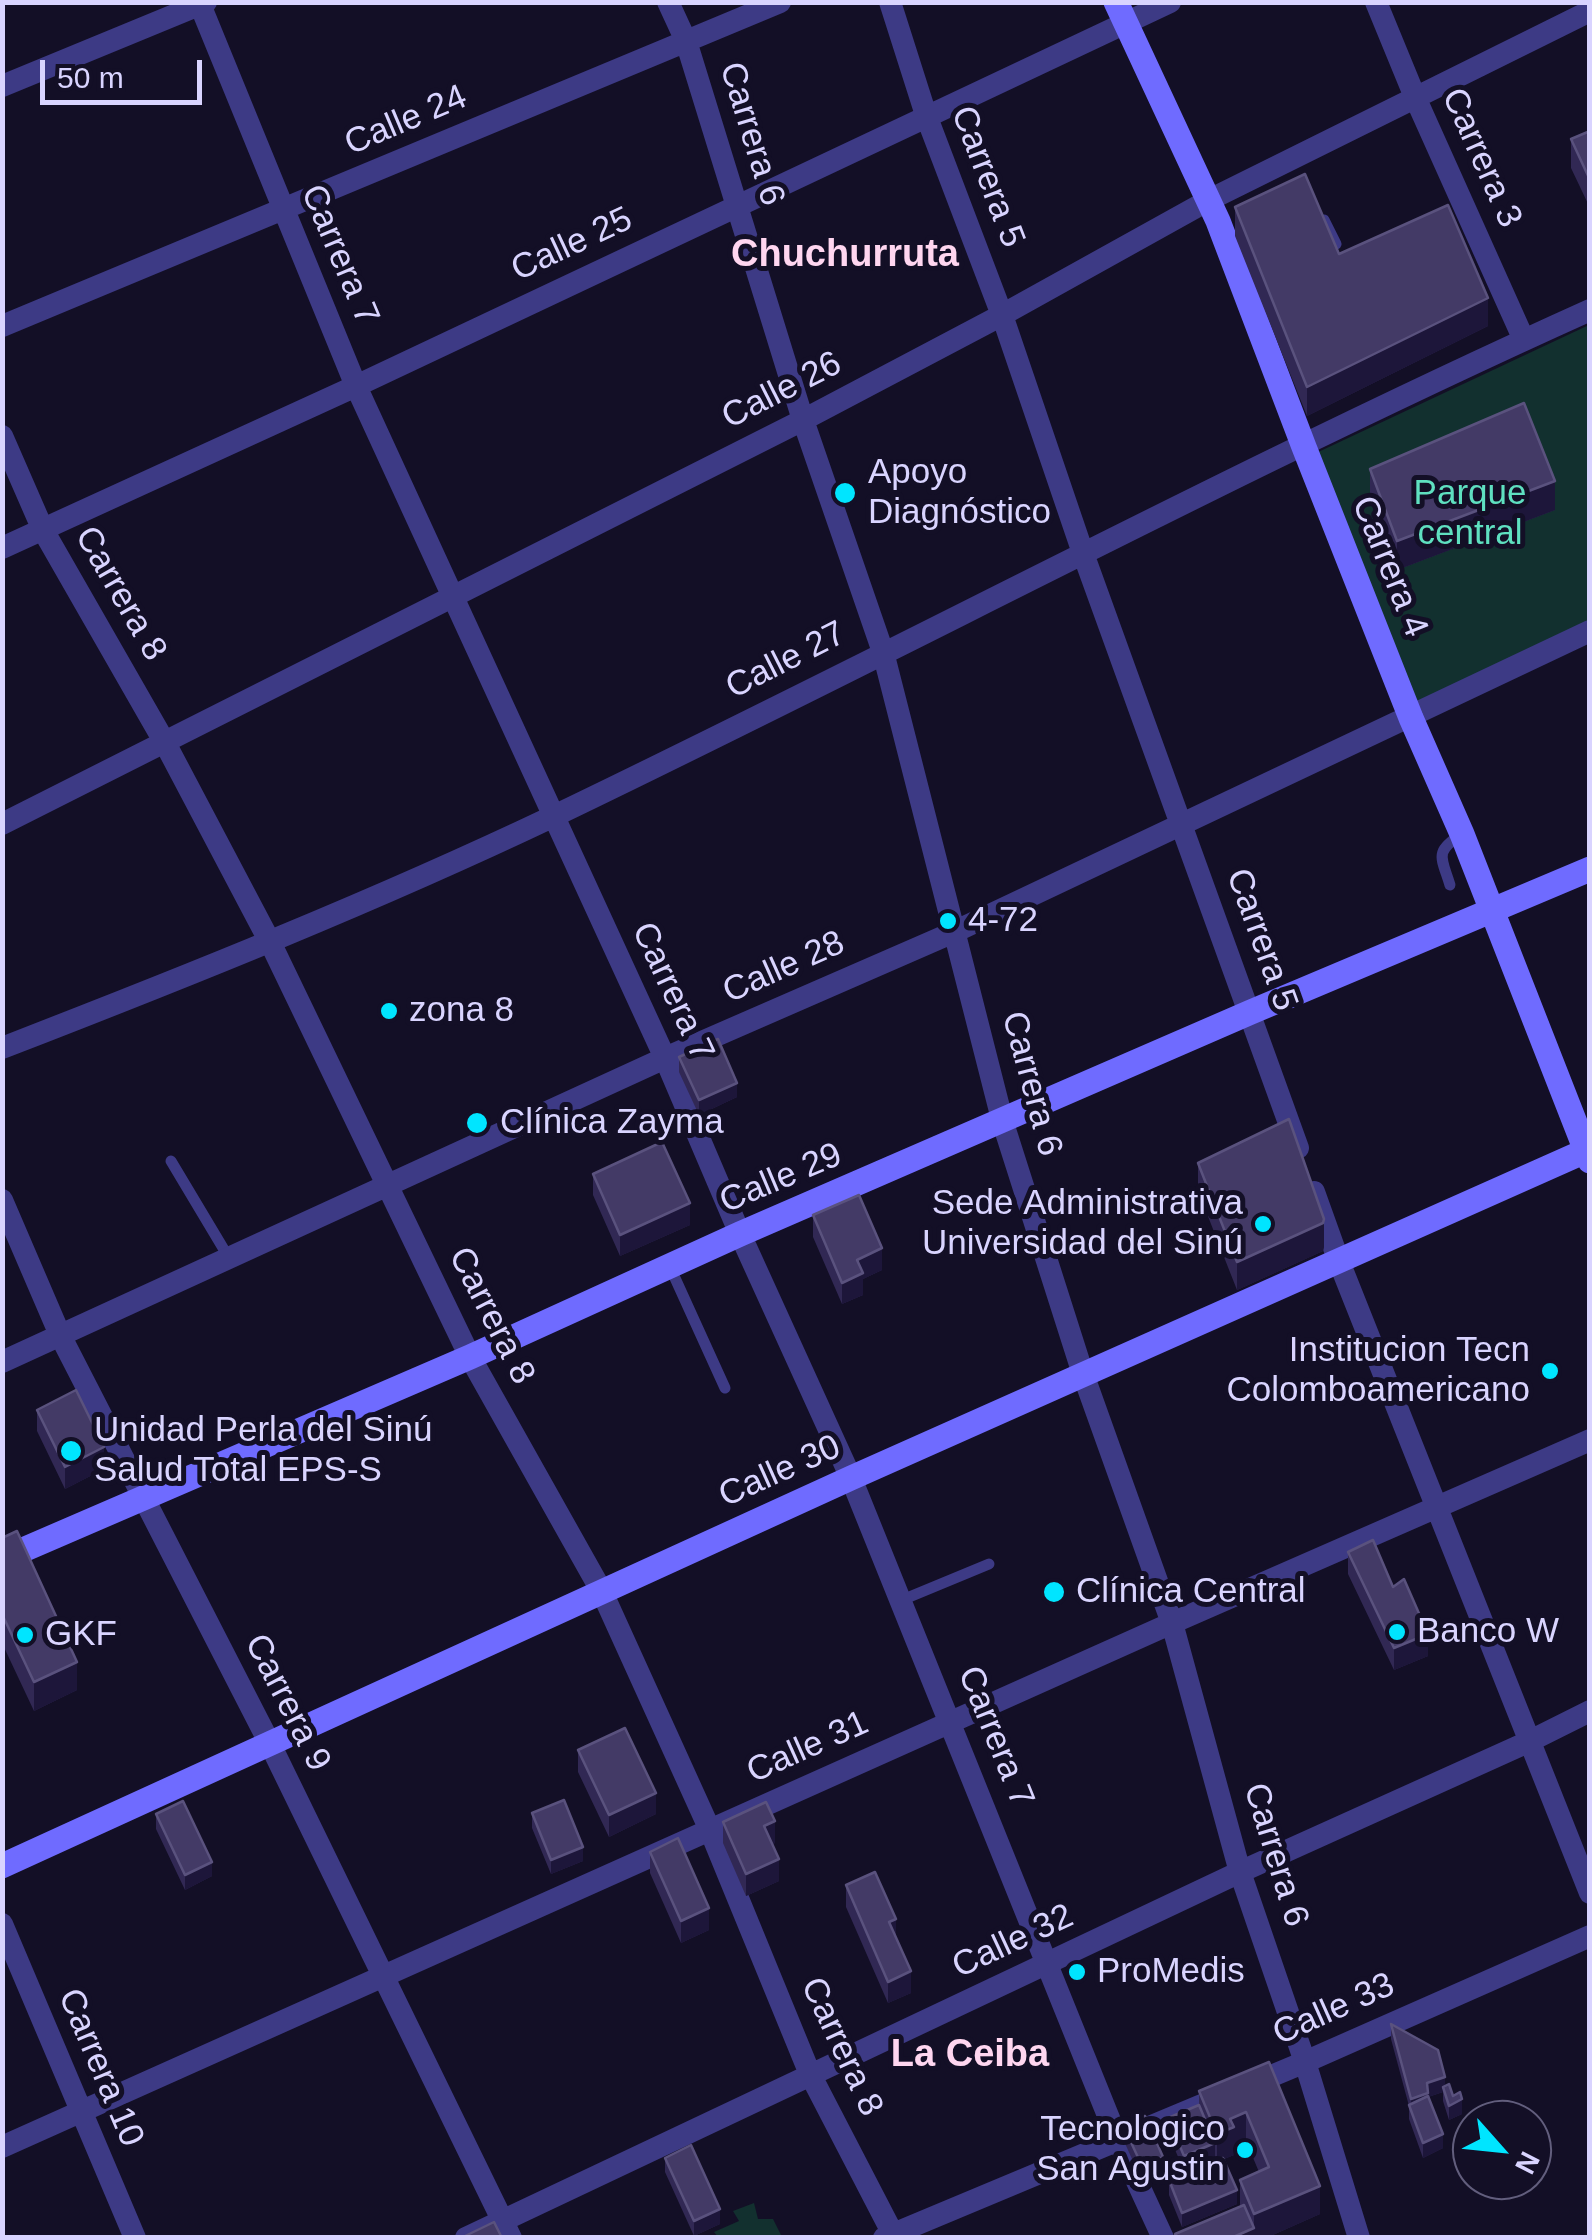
<!DOCTYPE html>
<html>
<head>
<meta charset="utf-8">
<style>
  body { margin:0 }
  #map { position:relative; width:1592px; height:2240px; overflow:hidden; background:#130f26; font-family:Arial,sans-serif }
  canvas { display:block }
  .frame { position:absolute; inset:0; border:5px solid #d9d4ff; pointer-events:none }
  .north { position:absolute; left:1452px; top:2100px; width:100px; height:100px; box-sizing:border-box; background:#130f26; border:2px solid #625e7d; border-radius:50%; rotate:117deg; font-size:28px; font-weight:700; line-height:40px; text-align:center; color:#d9d4ff }
  .north::after { content:''; display:block; margin:auto; width:35px; height:45px; background:#00e5ff; clip-path:polygon(50% 0,100% 100%,50% 72%,0 100%) }
  .scale { position:absolute; left:40px; top:60px; width:162px; height:45px; box-sizing:border-box; border:5px solid #d9d4ff; border-top:0; padding-left:12px; font-size:30px; line-height:35px; white-space:nowrap; color:#d9d4ff; -webkit-text-stroke:8px #130f26; paint-order:stroke }
</style>
</head>
<body>
<div id="map">
<canvas width="1592" height="2240"></canvas>
<div class="frame"></div>
<div class="north">N</div>
<div class="scale">50 m</div>
</div>
<script>
const c = document.querySelector('canvas').getContext('2d');
c.lineJoin = 'round';
function fillPath(path, color) { c.fillStyle = color; c.fill(path, 'evenodd'); }
function stroke(path, color, width, dash) { c.strokeStyle = color; c.lineWidth = width; c.lineCap = dash ? 'butt' : 'round'; c.setLineDash(dash || []); c.stroke(path); }
function drawText(font, color, halo, rows, align = 'center') {
  c.font = font + ' Arial,sans-serif'; c.lineWidth = 10; c.setLineDash([]); c.textBaseline = 'middle'; c.strokeStyle = halo; c.fillStyle = color; for (const [text, x, y, turn = 0] of rows) {
    c.save(); c.translate(x, y); c.rotate((+turn || 0) * Math.PI / 180); c.textAlign = isNaN(turn) ? turn : align; if (halo) c.strokeText(text, 0, 0); c.fillText(text, 0, 0); c.restore();
  }
}
const green = new Path2D(`
  M1589,325V627L1417,707L1314,454Z
  M754,2203L758,2219H773L782,2237H718L714,2232L739,2221L733,2211Z`);
const lane = new Path2D(`
  M1324,220L1336,244
  M1450,885C1441,856 1434,852 1462,834
  M171,1161L229,1258
  M670,1267L725,1388
  M902,1600L989,1564`);
const street = new Path2D(`
  M199,2L356,386L665,1058L740,1234L851,1478L1117,2138L1163,2238
  M668,2L686,41L803,420L883,652L1003,1123L1083,1374L1172,1623L1240,1872L1305,2062L1359,2238
  M890,2L926,115L1002,315L1084,556L1298,1148
  M1376,2L1415,97L1524,340
  M2,86L206,2
  M2,326L780,2
  M2,436L43,530L165,743L271,944L470,1357L602,1592L710,1830L810,2074L895,2238
  M2,548L356,386L1170,2
  M2,824L803,420L1002,315L1209,200L1590,11
  M2,1048C188,976 373,902 554,816C900,650 1239,468 1590,310
  M1314,1192L1338,1259L1590,1893
  M2,1200L60,1335L270,1744L511,2238
  M2,1362L665,1058L954,932L1590,631
  M2,1924L135,2238
  M2,2147L1172,1623L1590,1440
  M466,2238L1240,1872L1528,1742L1590,1711
  M884,2238L1305,2062L1590,1936`);
const secondary = new Path2D(`
  M1116,2L1218,221L1304,447L1411,718L1462,834L1590,1161
  M2,1559L470,1357L740,1234L1251,1012L1590,869
  M2,1866L851,1478L1590,1149`);
const wall = new Path2D(`
  M1590,131V208L1571,168V139Z
  M1235,207L1339,254L1488,326L1307,416L1235,236Z
  M1370,469L1555,510L1397,570L1370,497Z
  M679,1057L737,1097L699,1115L679,1072Z
  M1198,1163L1324,1247L1323,1251L1237,1290L1198,1191Z
  M593,1174L690,1225L620,1256L593,1195Z
  M813,1215L882,1270L863,1279V1295L842,1304L813,1237Z
  M37,1410L104,1469L65,1489L37,1431Z
  M2,1538L77,1690L34,1711L2,1643Z
  M1348,1552L1393,1587L1428,1656L1394,1670L1348,1574Z
  M578,1750L656,1814L609,1837L578,1772Z
  M532,1813L583,1861L551,1874L532,1828Z
  M156,1814L212,1876L185,1890L156,1829Z
  M723,1822L775,1843L772,1844L779,1881L746,1896L723,1843Z
  M650,1852L709,1930L681,1943L650,1873Z
  M846,1885L896,1938L911,1993L888,2003L846,1907Z
  M1391,2024L1445,2086L1462,2114L1449,2120L1443,2101V2092L1428,2097L1443,2148L1423,2158L1409,2119V2106L1391,2039Z
  M1269,2062L1320,2214L1266,2238H1175V2234L1240,2207V2180L1259,2172L1246,2141L1234,2146V2155L1224,2159L1237,2204L1182,2227L1169,2195V2180L1216,2161L1215,2157L1184,2171L1168,2133V2118L1199,2105V2091Z
  M1123,2125L1163,2172L1142,2181L1123,2139Z
  M665,2158L720,2224L694,2236L665,2172Z`);
const shadedWall = new Path2D(`
  M1488,298V326L1307,416V387Z
  M1555,481V510L1397,570V541Z
  M737,1083V1097L699,1115V1100Z
  M690,1203V1225L620,1256V1235Z
  M1324,1219V1247L1323,1251L1237,1290V1262Z
  M882,1248V1270L863,1279V1295L842,1304V1283L857,1260Z
  M104,1447V1469L65,1489V1467Z
  M1428,1634V1656L1394,1670V1648Z
  M77,1662V1690L34,1711V1682Z
  M656,1793V1814L609,1837V1815Z
  M775,1821V1843L764,1848V1826Z
  M583,1847V1861L551,1874V1860Z
  M779,1859V1881L746,1896V1874Z
  M212,1862V1876L185,1890V1875Z
  M709,1908V1930L681,1943V1921Z
  M896,1919V1941L889,1922Z
  M911,1971V1993L888,2003V1982Z
  M1445,2077V2092L1443,2087V2092L1428,2097V2108L1411,2113V2099L1427,2083Z
  M1462,2099V2114L1449,2120V2106Z
  M1246,2112V2141L1234,2146V2155L1217,2162V2134L1230,2119Z
  M1443,2134V2148L1423,2158V2143Z
  M1215,2143V2158L1184,2171V2156Z
  M1163,2157V2172L1142,2181V2166Z
  M1320,2186V2214L1266,2238H1231L1254,2228V2214Z
  M1237,2190V2204L1182,2227V2213Z
  M720,2209V2224L694,2236V2221Z`);
const building = new Path2D(`
  M1590,131V180L1571,139Z
  M1305,174L1339,254L1448,205L1488,298L1307,387L1235,207Z
  M1524,403L1555,481L1397,541L1370,469Z
  M718,1039L737,1083L699,1100L679,1057Z
  M1289,1119L1324,1219L1323,1223L1237,1262L1198,1163Z
  M662,1142L690,1203L620,1235L593,1174Z
  M859,1195L882,1248L857,1260L863,1273L842,1283L813,1215Z
  M76,1390L104,1447L65,1467L37,1410Z
  M17,1531L77,1662L34,1682L2,1614V1538Z
  M1373,1540L1393,1587L1404,1579L1428,1634L1394,1648L1348,1552Z
  M625,1728L656,1793L609,1815L578,1750Z
  M564,1800L583,1847L551,1860L532,1813Z
  M183,1801L212,1862L185,1875L156,1814Z
  M766,1802L775,1821L764,1826L779,1859L746,1874L723,1822Z
  M678,1838L709,1908L681,1921L650,1852Z
  M875,1872L896,1919L889,1922L911,1971L888,1982L846,1885Z
  M1391,2024L1438,2050L1445,2077L1427,2083L1428,2093L1411,2099Z
  M1269,2062L1320,2186L1254,2214L1240,2180L1269,2167L1246,2112L1230,2119L1234,2127L1217,2134L1199,2091Z
  M1449,2084L1453,2096L1460,2092L1462,2099L1449,2106L1443,2087Z
  M1428,2096L1443,2134L1423,2143L1409,2105Z
  M1199,2105L1215,2143L1184,2156L1168,2118Z
  M1145,2116L1163,2157L1142,2166L1123,2125Z
  M691,2145L720,2209L694,2221L665,2158Z
  M1223,2158L1237,2190L1182,2213L1169,2180Z
  M1244,2205L1254,2228L1231,2238H1177L1175,2234Z
  M494,2222L502,2238H461Z`);
const markers = [
  [845,493,12,"#00e5ff"],
  [948,921,10,"#00e5ff"],
  [389,1011,10,"#00e5ff"],
  [477,1123,12,"#00e5ff"],
  [1263,1224,10,"#00e5ff"],
  [1550,1371,10,"#00e5ff"],
  [71,1451,12,"#00e5ff"],
  [1054,1592,12,"#00e5ff"],
  [1397,1632,10,"#00e5ff"],
  [25,1635,10,"#00e5ff"],
  [1077,1972,10,"#00e5ff"],
  [1245,2150,10,"#00e5ff"]
];
const streetNames = [
  ["Calle 24",406,121,-23],
  ["Carrera 6",751,134,73],
  ["Carrera 3",1481,158,66],
  ["Carrera 5",987,177,69],
  ["Calle 25",572,245,-25],
  ["Carrera 7",339,255,67],
  ["Calle 26",782,391,-27],
  ["Carrera 4",1389,567,68],
  ["Carrera 8",120,594,60],
  ["Calle 27",786,661,-27],
  ["Carrera 5",1261,940,70],
  ["Calle 28",784,968,-24],
  ["Carrera 7",672,992,65],
  ["Carrera 6",1031,1084,75],
  ["Calle 29",781,1179,-23],
  ["Carrera 8",491,1316,63],
  ["Calle 30",780,1472,-24],
  ["Carrera 9",287,1703,63],
  ["Carrera 7",995,1737,68],
  ["Calle 31",808,1748,-24],
  ["Carrera 6",1275,1855,73],
  ["Calle 32",1013,1942,-25],
  ["Calle 33",1334,2010,-24],
  ["Carrera 8",841,2047,65],
  ["Carrera 10",100,2068,67]
];
const poiNames = [
  ["Apoyo",868,473],
  ["Diagnóstico",868,513],
  ["4-72",968,921],
  ["zona 8",409,1011],
  ["Clínica Zayma",500,1123],
  ["Sede Administrativa",1243,1204,"right"],
  ["Universidad del Sinú",1243,1244,"right"],
  ["Institucion Tecn",1530,1351,"right"],
  ["Colomboamericano",1530,1391,"right"],
  ["Unidad Perla del Sinú",94,1431],
  ["Salud Total EPS-S",94,1471],
  ["Clínica Central",1076,1592],
  ["Banco W",1417,1632],
  ["GKF",45,1635],
  ["ProMedis",1097,1972],
  ["Tecnologico",1225,2130,"right"],
  ["San Agustin",1225,2170,"right"]
];
const parkNames = [
  ["Parque",1470,494],
  ["central",1470,534]
];
const neighbourhoodNames = [
  ["Chuchurruta",845,256],
  ["La Ceiba",970,2056]
];
fillPath(green, '#12302f');
stroke(lane, '#3d3a85', 11);
stroke(street, '#3d3a85', 22);
stroke(secondary, '#6f6bff', 25);
fillPath(wall, '#312854');
fillPath(shadedWall, '#1d163a');
fillPath(building, '#433a66');
stroke(building, '#5a527e', 2.5);
for (const [x, y, r, color] of markers) { const dot = new Path2D(); dot.arc(x, y, r, 0, 2 * Math.PI); c.fillStyle = color; c.fill(dot); stroke(dot, '#130f26', 4); }
drawText('35px', '#d9d4ff', '#130f26', streetNames);
drawText('35px', '#d9d4ff', '#130f26', poiNames, 'left');
drawText('35px', '#5fe0c0', '#130f26', parkNames);
drawText('bold 38px', '#ffd6f0', '#130f26', neighbourhoodNames);
</script>
</body>
</html>
